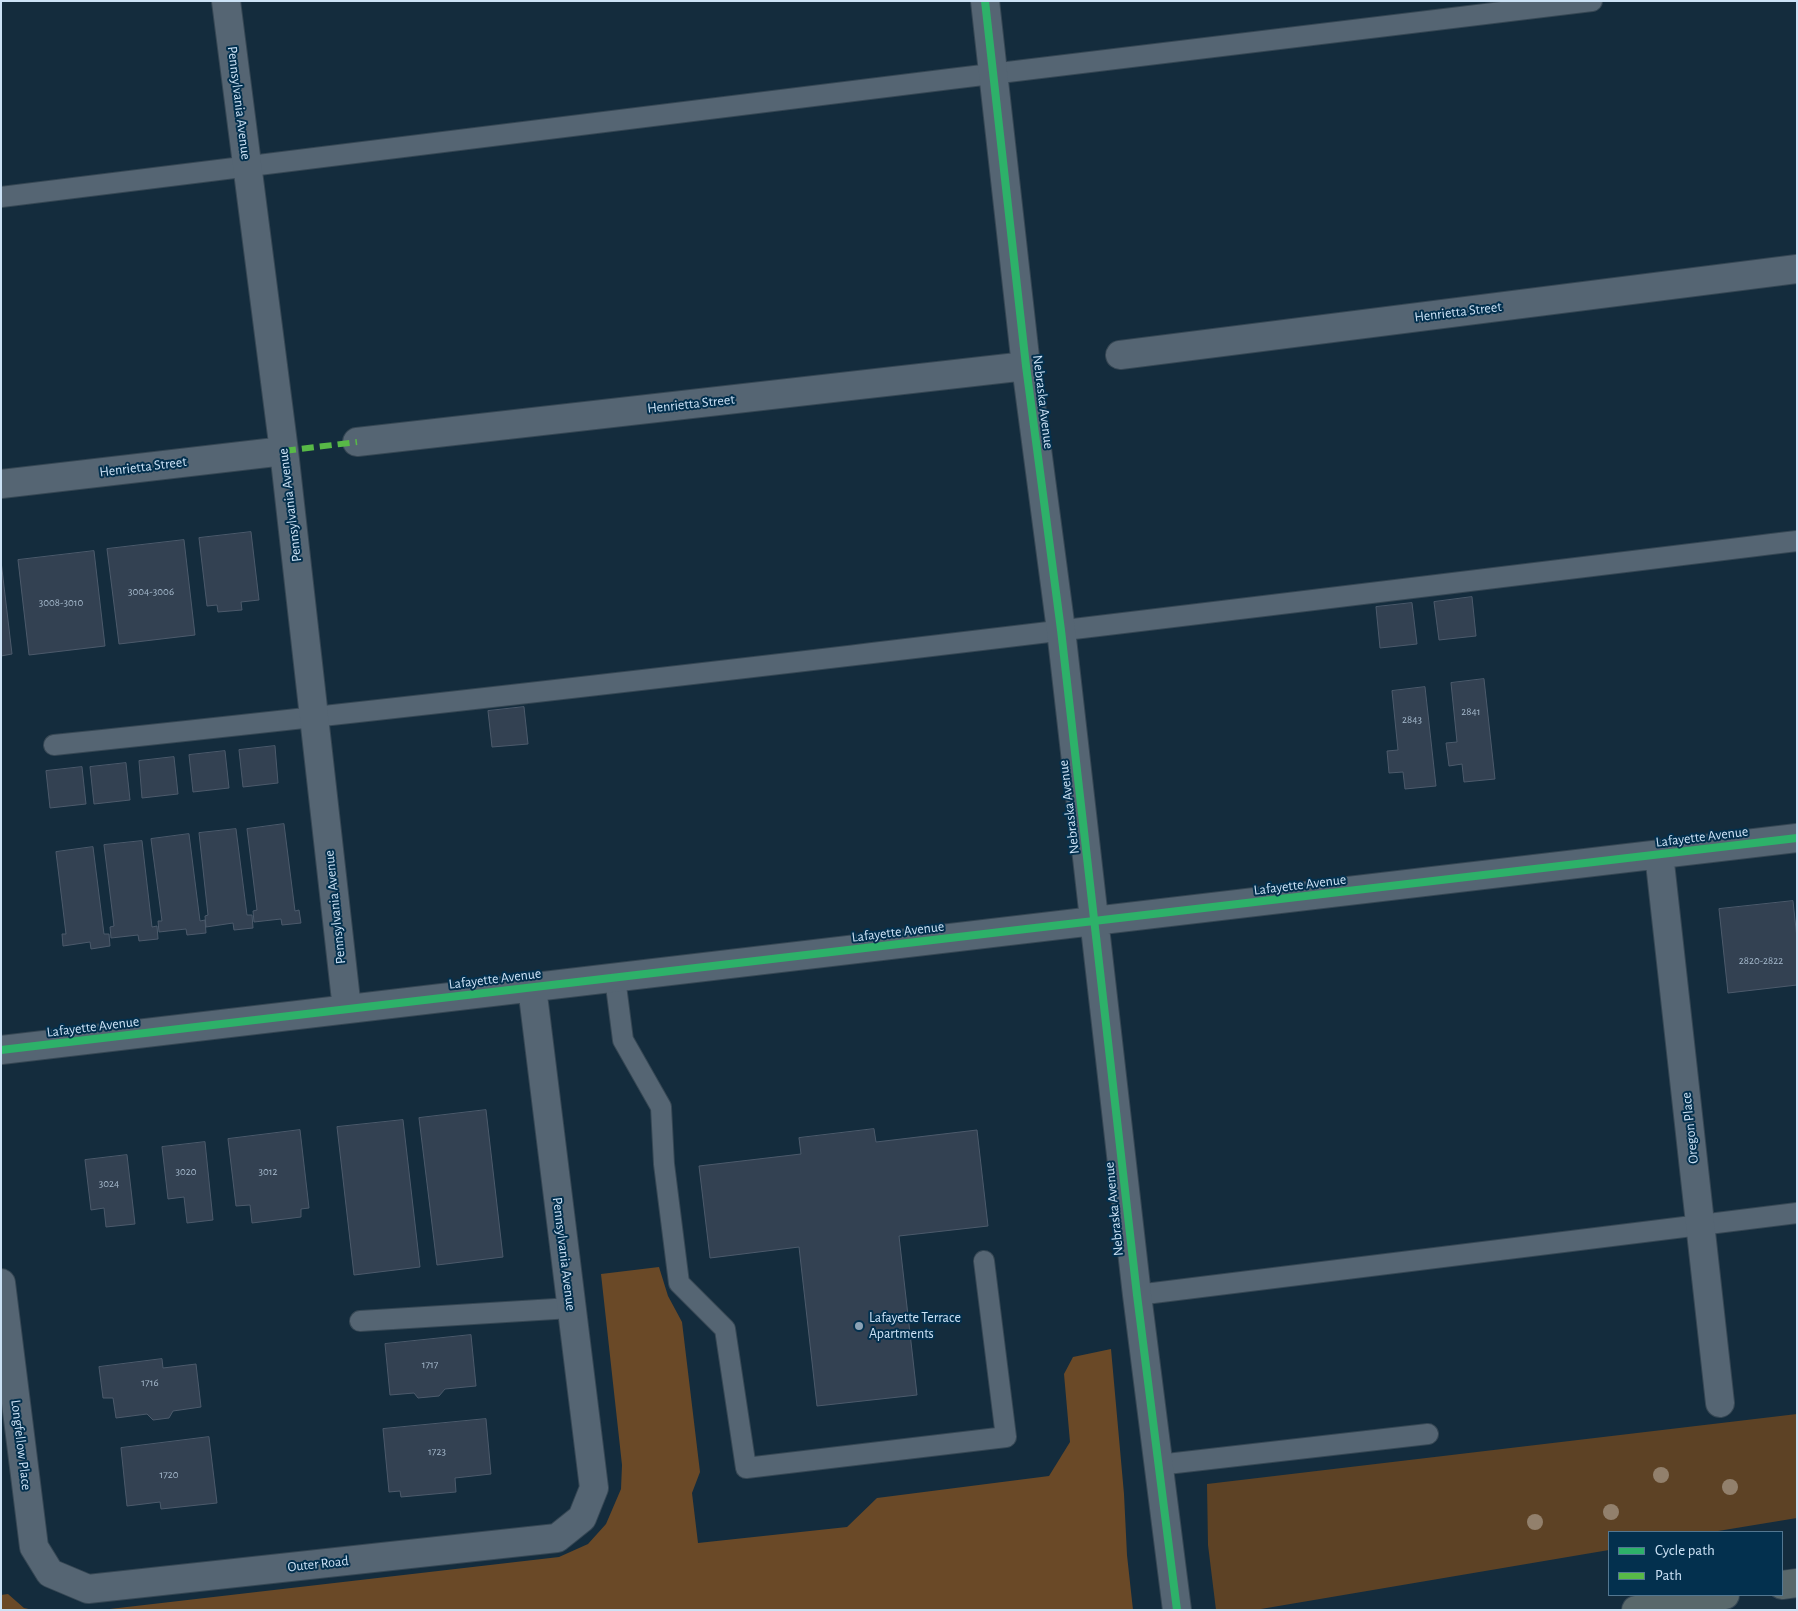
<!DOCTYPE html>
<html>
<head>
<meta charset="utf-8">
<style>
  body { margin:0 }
  #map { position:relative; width:1798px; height:1611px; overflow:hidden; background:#142c3d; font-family:"Alegreya Sans",sans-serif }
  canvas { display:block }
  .frame { position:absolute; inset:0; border:2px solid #cce2f6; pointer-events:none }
  .legend { position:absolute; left:1608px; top:1531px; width:175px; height:65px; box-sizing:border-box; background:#03304e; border:1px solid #537791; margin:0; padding:6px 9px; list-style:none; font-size:15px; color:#cce2f6 }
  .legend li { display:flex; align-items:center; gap:10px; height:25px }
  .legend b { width:25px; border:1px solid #537791 }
</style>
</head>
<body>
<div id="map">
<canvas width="1798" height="1611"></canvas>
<div class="frame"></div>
<ul class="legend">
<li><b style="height:6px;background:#2db169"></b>Cycle path</li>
<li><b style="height:6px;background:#58b947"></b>Path</li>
</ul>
</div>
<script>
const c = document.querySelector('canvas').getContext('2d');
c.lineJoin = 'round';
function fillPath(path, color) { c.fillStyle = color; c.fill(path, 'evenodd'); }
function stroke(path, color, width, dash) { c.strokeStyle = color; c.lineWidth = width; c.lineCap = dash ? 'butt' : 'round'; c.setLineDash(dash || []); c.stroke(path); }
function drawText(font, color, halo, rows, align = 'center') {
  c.font = font + ' "Alegreya Sans",sans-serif'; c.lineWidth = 4; c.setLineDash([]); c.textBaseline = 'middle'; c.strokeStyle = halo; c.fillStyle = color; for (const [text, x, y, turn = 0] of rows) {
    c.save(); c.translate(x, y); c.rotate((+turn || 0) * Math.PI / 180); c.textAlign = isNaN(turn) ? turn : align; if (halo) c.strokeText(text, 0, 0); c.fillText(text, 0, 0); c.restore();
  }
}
const green = new Path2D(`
  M1797,1414V1518L1712,1532H1609V1550L1255,1610H1216L1208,1545L1207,1484Z`);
const forest = new Path2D(`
  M659,1267L668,1296L682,1322L700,1472L692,1493L698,1543L847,1527L877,1498L1049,1476L1070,1442L1064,1374L1073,1357L1111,1349L1124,1494L1127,1555L1133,1610H101L559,1557L588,1544L606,1524L621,1489L622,1465L601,1274Z
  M8,1594L24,1608L33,1610H1V1595Z`);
const building = new Path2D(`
  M251,532L259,600L241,602L242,610L218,612L217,605L207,606L199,538Z
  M184,540L195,635L119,644L107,549Z
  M94,551L105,646L29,655L18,560Z
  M1,561L12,654L1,656Z
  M1472,597L1476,636L1439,640L1434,602Z
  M1412,603L1417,644L1380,648L1376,607Z
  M1484,679L1495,779L1464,782L1462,764L1449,766L1446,743L1457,742L1451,683Z
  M1425,687L1436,786L1405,789L1403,772L1389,773L1387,751L1398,750L1392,691Z
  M524,707L528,744L492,747L488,711Z
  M275,746L278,783L243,787L239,750Z
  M225,751L229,788L193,792L189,755Z
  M174,757L178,794L142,798L139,761Z
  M126,763L130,800L94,804L90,767Z
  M82,767L86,804L50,808L46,771Z
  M284,824L295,911L299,910L301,923L282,925L281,919L254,922L253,911L257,910L247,829Z
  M236,829L247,915H252L253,928L234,930L233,923L206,927L205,916L208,915L199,833Z
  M189,834L200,921L205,920L206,933L187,935L186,929L159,932L158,921H162L151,839Z
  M142,841L152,927L157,926L158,939L139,941L138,935L111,938L110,927L114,926L104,845Z
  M93,847L104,934H109L110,946L91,949L90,942L63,946L62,934H66L56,852Z
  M1793,901L1797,938V985L1728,993L1719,909Z
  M486,1110L503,1257L437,1265L419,1118Z
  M403,1120L420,1267L354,1275L337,1127Z
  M874,1129L876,1142L977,1130L988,1226L899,1236L917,1395L817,1406L799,1247L710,1258L699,1166L801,1154L799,1138Z
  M300,1130L309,1208L301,1209V1217L252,1223L250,1205L236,1206L228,1139Z
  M205,1142L213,1220L187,1223L184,1197L168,1199L162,1147Z
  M127,1155L135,1224L106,1227L104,1208L91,1210L85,1160Z
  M471,1335L476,1386L445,1389L439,1396L418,1398L414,1393L390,1395L385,1344Z
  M162,1359L163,1368L196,1364L201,1407L173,1411L169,1418L153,1420L147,1414L116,1418L113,1398H103L99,1367Z
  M486,1419L491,1474L455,1478L456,1492L401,1497L400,1491L389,1492L383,1429Z
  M209,1437L217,1503L161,1509L160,1502L127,1506L121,1448Z`);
const service = new Path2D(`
  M1,197L950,79L1592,1
  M54,745C635,684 1216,612 1797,541
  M615,978L623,1040L661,1107L664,1164L679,1283L725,1329L746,1468L1006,1437L984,1261
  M1137,1295L1797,1213
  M360,1321L571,1308
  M1158,1465L1428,1434`);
const minor = new Path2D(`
  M226,1L284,451L347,1009
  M985,1L1026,366L1061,630L1137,1295L1177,1610
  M1120,355L1797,269
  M357,442L1026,366
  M1,484L284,451
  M1659,854L1720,1403
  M1,1050L1797,838
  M1,1283L34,1547L50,1573L88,1589L557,1538L582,1518L594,1488L532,987`);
const motorway = new Path2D(`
  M1782,1585L1797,1583
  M1636,1610L1725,1595`);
const quiet = new Path2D(`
  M284,451L357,442`);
const cycleway = new Path2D(`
  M985,1L1026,366L1061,630L1137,1295L1177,1610
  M1,1050L1797,838`);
const trees = [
  [1661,1475],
  [1730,1487],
  [1611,1512],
  [1535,1522]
];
const markers = [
  [859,1326,5,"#8ca2b5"]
];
const numberNames = [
  ["3004-3006",151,592],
  ["3008-3010",61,603],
  ["2841",1471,712],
  ["2843",1412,720],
  ["2820-2822",1761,961],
  ["3020",186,1172],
  ["3012",268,1172],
  ["3024",109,1184],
  ["1717",430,1365],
  ["1716",150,1383],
  ["1723",437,1452],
  ["1720",169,1475]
];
const streetNames = [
  ["Pennsylvania Avenue",239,103,83],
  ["Henrietta Street",1458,312,-7],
  ["Nebraska Avenue",1043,402,83],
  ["Henrietta Street",691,404,-6],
  ["Henrietta Street",143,467,-7],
  ["Pennsylvania Avenue",290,505,-97],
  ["Nebraska Avenue",1069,807,-97],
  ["Lafayette Avenue",1702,837,-7],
  ["Lafayette Avenue",1300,885,-7],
  ["Pennsylvania Avenue",335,907,-96],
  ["Lafayette Avenue",898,932,-7],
  ["Lafayette Avenue",495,979,-7],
  ["Lafayette Avenue",93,1027,-7],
  ["Oregon Place",1690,1128,-96],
  ["Nebraska Avenue",1114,1209,-96],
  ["Pennsylvania Avenue",564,1254,83],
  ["Longfellow Place",21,1445,83],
  ["Outer Road",318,1564,-6]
];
const poiNames = [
  ["Lafayette Terrace",869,1318],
  ["Apartments",869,1334]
];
fillPath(green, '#5d4225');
fillPath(forest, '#6a4927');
fillPath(building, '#334152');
stroke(building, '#4c5a6b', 1);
stroke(service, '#364754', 22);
stroke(minor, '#364754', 30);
stroke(motorway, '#364754', 30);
stroke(service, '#556573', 20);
stroke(minor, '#556573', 28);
stroke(motorway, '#59686b', 28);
stroke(quiet, '#58b947', 6, [12, 6]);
stroke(cycleway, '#2db169', 8);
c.fillStyle = '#92806c';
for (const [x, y] of trees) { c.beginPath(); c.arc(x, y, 8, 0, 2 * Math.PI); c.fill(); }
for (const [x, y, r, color] of markers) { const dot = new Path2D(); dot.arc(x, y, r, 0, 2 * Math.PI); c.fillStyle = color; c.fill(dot); stroke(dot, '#03304e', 2); }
drawText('11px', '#a6bacd', null, numberNames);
drawText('14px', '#cce2f6', '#03304e', streetNames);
drawText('14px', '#cce2f6', '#03304e', poiNames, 'left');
</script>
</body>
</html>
